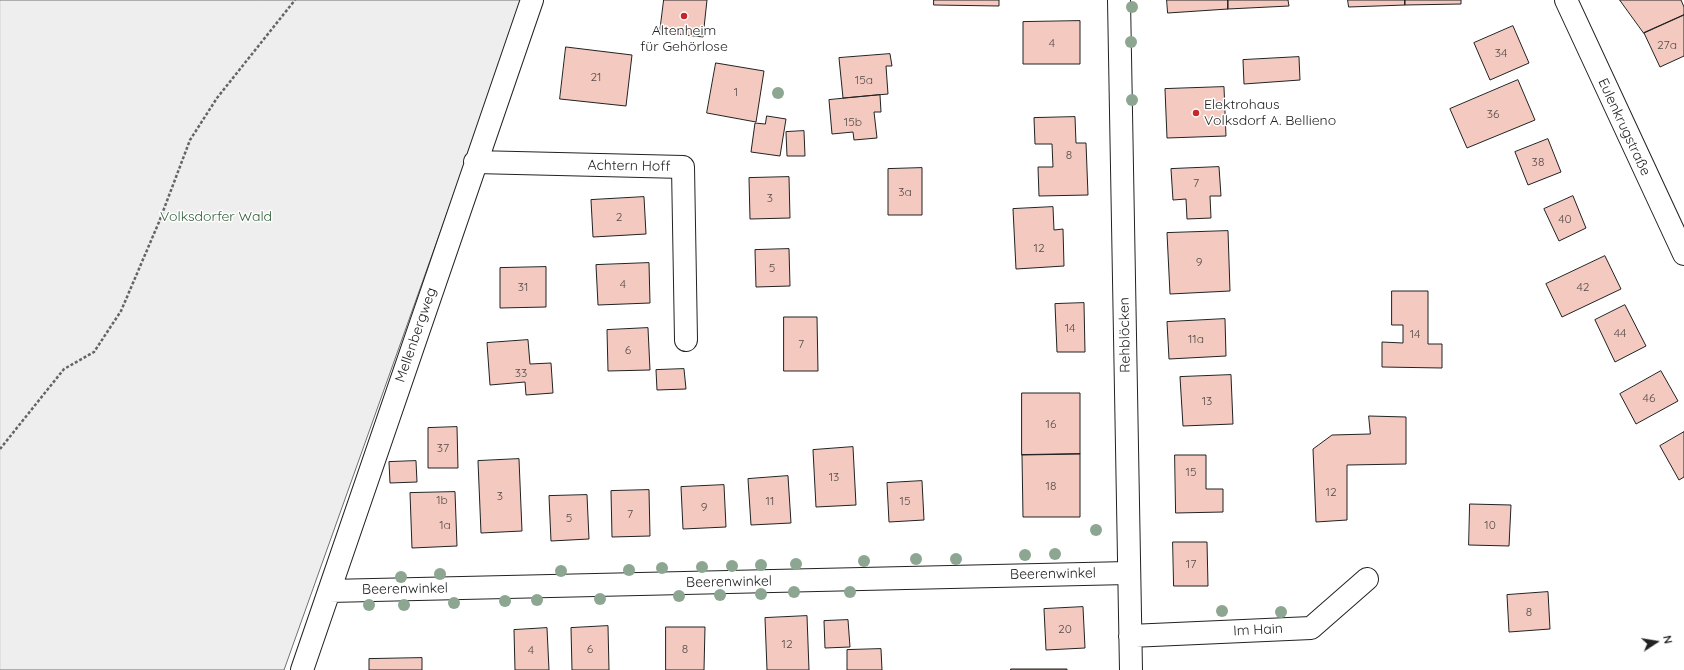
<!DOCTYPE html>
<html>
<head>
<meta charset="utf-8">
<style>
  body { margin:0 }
  #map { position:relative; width:1684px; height:670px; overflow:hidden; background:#fff; font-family:Quicksand,sans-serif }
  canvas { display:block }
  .north { position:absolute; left:1636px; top:622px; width:40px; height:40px; -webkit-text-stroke:3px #fff; paint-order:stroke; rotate:78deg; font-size:11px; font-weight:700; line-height:16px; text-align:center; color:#222 }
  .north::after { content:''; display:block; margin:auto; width:14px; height:18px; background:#222; clip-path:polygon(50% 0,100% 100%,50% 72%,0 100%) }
</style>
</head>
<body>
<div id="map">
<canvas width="1684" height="670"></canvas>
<div class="north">N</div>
</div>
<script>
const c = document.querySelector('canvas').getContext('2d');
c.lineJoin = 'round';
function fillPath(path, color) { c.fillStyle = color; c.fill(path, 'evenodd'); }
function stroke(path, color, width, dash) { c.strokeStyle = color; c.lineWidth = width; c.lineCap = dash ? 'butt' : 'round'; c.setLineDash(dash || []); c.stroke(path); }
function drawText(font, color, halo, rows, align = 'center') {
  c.font = font + ' Quicksand,sans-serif'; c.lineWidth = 3; c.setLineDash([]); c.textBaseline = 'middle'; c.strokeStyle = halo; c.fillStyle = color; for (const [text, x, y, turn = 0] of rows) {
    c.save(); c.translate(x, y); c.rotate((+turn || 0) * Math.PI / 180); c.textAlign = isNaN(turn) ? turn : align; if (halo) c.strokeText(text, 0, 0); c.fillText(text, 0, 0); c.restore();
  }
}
const green = new Path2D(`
  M0,0H523L284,670H0Z`);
const building = new Path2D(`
  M664,0H707L703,37L660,32Z
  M934,0H999V6L934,5Z
  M1167,0H1228V9L1168,13Z
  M1228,0H1288L1289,6L1228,9Z
  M1348,0H1405V5L1349,7Z
  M1405,0H1461V4L1405,5Z
  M1620,0H1681L1684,7V15L1644,33Z
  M1684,15V56L1660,67L1644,33Z
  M1080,21V64H1023V22Z
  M1513,26L1529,63L1490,80L1474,43Z
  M566,47L632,55L626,106L560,99Z
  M890,54L892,66H886L888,94L843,98L839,58Z
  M1299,57L1300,80L1244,84L1243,60Z
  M716,63L764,71L756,122L707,113Z
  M1518,80L1535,120L1467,148L1450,109Z
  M1224,87L1226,136L1167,138L1165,89Z
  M880,95L881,112H874L877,138L854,140L853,132L832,134L829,100Z
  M767,116L786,119L780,156L751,152L755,123L765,124Z
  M1075,117L1076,143H1086L1088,195L1039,196L1038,167H1053L1052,144H1035L1034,118Z
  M804,131L805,156H787L786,132Z
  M1548,139L1561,172L1528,185L1515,152Z
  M1219,167L1221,196H1210L1211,218L1187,219L1186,199L1173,200L1171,169Z
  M922,168V215H888V169Z
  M789,177L790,218L750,219L749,178Z
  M1573,196L1586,228L1559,241L1544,209Z
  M644,197L646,234L593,237L591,200Z
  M1053,207L1054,230L1063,229L1064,266L1016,269L1013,209Z
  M1228,231L1230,291L1170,294L1167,233Z
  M789,249L790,286L756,287L755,250Z
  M1605,256L1621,289L1562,317L1546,284Z
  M649,263L650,303L598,305L596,265Z
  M546,267V307L500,308V268Z
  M1392,291H1428V344H1442V368L1382,367V342L1403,343V325H1392Z
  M1084,303L1085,352H1057L1055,304Z
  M1625,305L1646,346L1615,362L1595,320Z
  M784,317H817L818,371H784Z
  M1225,319L1226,356L1169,359L1167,322Z
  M648,328L650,370L608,371L607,330Z
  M528,340L530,364L551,363L553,393L526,395L525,382L490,385L487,343Z
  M684,369L686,389L657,390L656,370Z
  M1661,371L1678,401L1636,424L1620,394Z
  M1231,375L1233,424L1183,426L1180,377Z
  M1022,393H1080V454L1022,455Z
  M1369,416L1406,417V464L1347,465V520L1316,522L1313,449L1332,435L1370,434Z
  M457,427L458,468H428V428Z
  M1684,432V477L1679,480L1660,446Z
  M853,447L856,505L816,507L813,450Z
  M1080,454V517H1023L1022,455Z
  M1175,455H1206V489H1223V512L1176,513Z
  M519,459L522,531L481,533L478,461Z
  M416,461L417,482L390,483L389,462Z
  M788,476L791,523L751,525L748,479Z
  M922,481L924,520L889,522L887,483Z
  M724,485L726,527L683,529L681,487Z
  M649,490L650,536L612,537L611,491Z
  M455,492L457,546L412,548L410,493Z
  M587,495L589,539L551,541L549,496Z
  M1470,504L1511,505L1509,546L1469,545Z
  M1173,542H1207L1208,586H1174Z
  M1548,592L1550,629L1509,632L1507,595Z
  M1083,607L1085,648L1046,650L1044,609Z
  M807,616L809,670H767L765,618Z
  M848,620L850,647L825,648L824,621Z
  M608,626L609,670H572L571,628Z
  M666,627H705L704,670H666Z
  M547,628L549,670H515L514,630Z
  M881,649L882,670H847V650Z
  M422,658V670H369V659Z
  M1011,669H1067V670H1011Z`);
const path = new Path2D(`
  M0,449L64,369L94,352L121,311L159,222L190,140L217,98L295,0`);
const minor = new Path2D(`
  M1119,0L1131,670
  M475,162L683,167L686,340
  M329,591L1128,573
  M1130,636L1311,628L1367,579
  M302,670L532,0`);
const major = new Path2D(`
  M1566,0L1684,254`);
const trees = [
  [1132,7],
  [1131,42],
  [778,93],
  [1132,100],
  [1096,530],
  [1055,554],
  [1025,555],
  [916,559],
  [956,559],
  [864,561],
  [796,564],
  [761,565],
  [732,566],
  [702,567],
  [662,568],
  [629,570],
  [561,571],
  [440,574],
  [401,577],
  [794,592],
  [850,592],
  [761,594],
  [720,595],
  [679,596],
  [600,599],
  [537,600],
  [505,601],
  [454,603],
  [369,605],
  [404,605],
  [1222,611],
  [1281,612]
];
const markers = [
  [684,16,4,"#c62828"],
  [1196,113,4,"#c62828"]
];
const numberNames = [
  ["4",1052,43],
  ["27a",1667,45],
  ["34",1501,53],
  ["21",596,77],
  ["15a",864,80],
  ["1",736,92],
  ["36",1493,114],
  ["15b",853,122],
  ["8",1069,155],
  ["38",1538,162],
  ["7",1196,183],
  ["3a",905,192],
  ["3",770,198],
  ["2",619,217],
  ["40",1565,219],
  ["12",1039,248],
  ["9",1199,262],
  ["5",772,268],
  ["4",623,284],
  ["31",523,287],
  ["42",1583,287],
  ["14",1070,328],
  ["44",1620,333],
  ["14",1415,334],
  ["11a",1196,339],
  ["7",801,344],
  ["6",628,350],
  ["33",521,373],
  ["46",1649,398],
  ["13",1207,401],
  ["16",1051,424],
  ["37",443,448],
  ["15",1191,472],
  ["13",834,477],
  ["18",1051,486],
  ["12",1331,492],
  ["3",500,496],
  ["1b",442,500],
  ["11",770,501],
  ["15",905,501],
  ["9",704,507],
  ["7",630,514],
  ["5",569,518],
  ["1a",445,525],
  ["10",1490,525],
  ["17",1191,564],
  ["8",1529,612],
  ["20",1065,629],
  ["12",787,644],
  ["6",590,649],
  ["8",685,649],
  ["4",531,650]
];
const poiNames = [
  ["Altenheim",684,31],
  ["für Gehörlose",684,47],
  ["Elektrohaus",1204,105,"left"],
  ["Volksdorf A. Bellieno",1204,121,"left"]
];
const streetNames = [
  ["Eulenkrugstraße",1624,127,65],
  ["Achtern Hoff",629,166,1],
  ["Mellenbergweg",416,335,-71],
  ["Rehblöcken",1125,335,-91],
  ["Beerenwinkel",1053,574,-1],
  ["Beerenwinkel",729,582,-1],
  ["Beerenwinkel",405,589,-1],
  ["Im Hain",1258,630,-3]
];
const parkNames = [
  ["Volksdorfer Wald",216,217]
];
fillPath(green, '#eee');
stroke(green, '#6f6f6f', 1);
fillPath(building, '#f3c9c0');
stroke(building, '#222', 1);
stroke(minor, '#222', 24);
stroke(major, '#222', 24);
stroke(path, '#646464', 2.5, [3, 2]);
stroke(minor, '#fff', 22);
stroke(major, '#fff', 22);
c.fillStyle = '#8da692';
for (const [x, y] of trees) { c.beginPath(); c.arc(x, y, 6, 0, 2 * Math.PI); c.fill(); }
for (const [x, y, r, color] of markers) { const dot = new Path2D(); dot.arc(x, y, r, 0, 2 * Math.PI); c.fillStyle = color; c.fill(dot); stroke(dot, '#fff', 1.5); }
drawText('12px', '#564c4a', null, numberNames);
drawText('14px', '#222', '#fff', poiNames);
drawText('14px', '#222', '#fff', streetNames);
drawText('14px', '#2f5e38', '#fff', parkNames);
</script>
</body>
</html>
